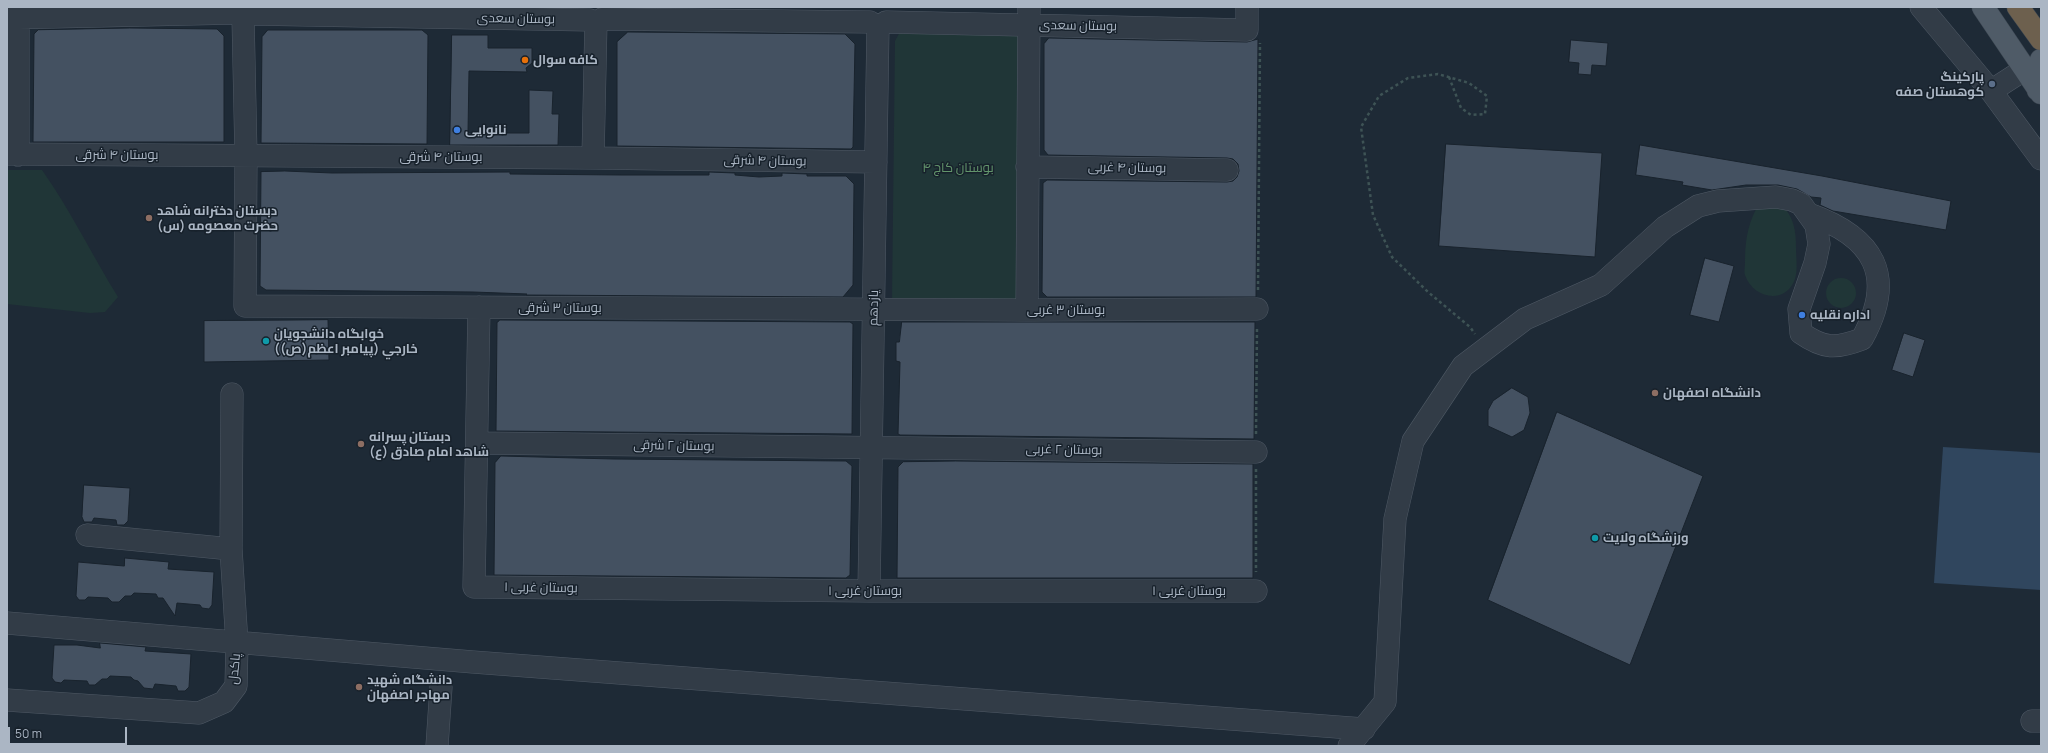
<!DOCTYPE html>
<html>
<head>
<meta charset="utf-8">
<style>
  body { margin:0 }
  #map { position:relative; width:2048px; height:753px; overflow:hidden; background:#1e2a36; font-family:Manrope,sans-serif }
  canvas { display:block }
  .frame { position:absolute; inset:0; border:8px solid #abb6c4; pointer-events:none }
  .scale { position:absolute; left:8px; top:727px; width:119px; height:18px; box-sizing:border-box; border:2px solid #abb6c4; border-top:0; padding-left:5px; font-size:12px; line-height:14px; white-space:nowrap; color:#abb6c4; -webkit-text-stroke:3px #17212b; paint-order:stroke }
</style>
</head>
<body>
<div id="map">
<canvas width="2048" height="753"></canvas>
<div class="frame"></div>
<div class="scale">50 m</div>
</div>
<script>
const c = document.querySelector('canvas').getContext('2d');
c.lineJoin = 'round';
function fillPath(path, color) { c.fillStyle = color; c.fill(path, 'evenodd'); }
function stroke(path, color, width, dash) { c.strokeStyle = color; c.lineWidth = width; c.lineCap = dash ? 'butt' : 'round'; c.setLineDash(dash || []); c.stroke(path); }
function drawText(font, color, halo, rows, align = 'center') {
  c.font = font + ' Manrope,Cairo,sans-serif'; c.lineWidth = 3; c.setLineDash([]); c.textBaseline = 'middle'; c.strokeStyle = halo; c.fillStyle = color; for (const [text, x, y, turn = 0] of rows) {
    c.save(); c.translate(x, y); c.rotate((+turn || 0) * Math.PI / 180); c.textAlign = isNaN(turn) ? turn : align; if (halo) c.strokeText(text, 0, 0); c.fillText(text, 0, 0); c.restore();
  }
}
const green = new Path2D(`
  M901,30H1021L1016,301L892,300L895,41Z
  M7,170H42C71,211 92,255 118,297L105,312L90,313L7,304Z
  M1782,206C1794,216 1796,232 1796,248C1796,257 1798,270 1795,279C1786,305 1753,299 1745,275C1744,272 1745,266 1745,263C1745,243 1747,227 1756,209Z
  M1826 293a15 15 0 1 1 30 0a15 15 0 1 1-30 0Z`);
const water = new Path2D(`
  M1943,447L2041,453V590L1934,583Z`);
const building = new Path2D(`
  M130,28L217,29L224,36V142H33L34,34L38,30Z
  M268,30H422L428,35L427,144L261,143L262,37Z
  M628,32L845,34L855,44L853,147L851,149L617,146V42Z
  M452,35H488V48H532V63L526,68L527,72L469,71L468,133H529V90L553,91L552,114H559L558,145H450Z
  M1049,38L1247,42L1258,39L1256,297H1047L1042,292L1043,183L1047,180L1227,182L1233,181L1237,177L1239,171L1238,164L1233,159L1227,158L1048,155L1044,150V44Z
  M1571,40L1608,43L1606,66L1592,65L1591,75L1578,74L1579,63L1569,62Z
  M1446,144L1602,153L1595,257L1439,246Z
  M1640,145L1822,176L1951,201L1946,230L1833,211L1820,205L1821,198L1811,197L1797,189L1778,185H1746L1712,190L1682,185L1683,182L1636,175Z
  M285,171L332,173L510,172V174L621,175H709V172L735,173V175L759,177L782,176V173L807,174V176H846L854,184L853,285L843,297L526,295L527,294L473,292L266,290L260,286L261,172Z
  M1705,258L1734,266L1719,322L1690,315Z
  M328,320L329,360L204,362V321Z
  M500,320L850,322L853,324L852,434L496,431L497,323Z
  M902,322H1255L1254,439L900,435L898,434L900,362L896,361V342H899Z
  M1904,333L1925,340L1913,377L1892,370Z
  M1512,388L1528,397L1530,413L1524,430L1512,437L1488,426V410L1493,401Z
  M1557,412L1703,476L1630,665L1488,600Z
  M501,456L613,459L846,461L852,466L850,575L846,578L494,575L495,463Z
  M956,461L1253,464V578H897L898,467L903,462Z
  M84,485L130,488L128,521L124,525H117L116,520L94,518L92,522H84L82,517Z
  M125,558L169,562L168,569L214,572L212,605L209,609L202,608L200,605L177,603L175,616L163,598H158L156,594L134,593L131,596H125L119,602H112L108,598L88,597L85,600H79L76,596L78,562L124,566Z
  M100,643L146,647L145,651L191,654L189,687L185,691H178L176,686L155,684L153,689L144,688L138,681L134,680L131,677L110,676L107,679H102L95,685H89L87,681L64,680L61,683L55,682L52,678L54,645H77L100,648Z`);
const path = new Path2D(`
  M1449,77L1461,108L1471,115L1485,114L1487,96L1469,83L1438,74L1408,78L1379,96L1361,127L1373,215L1392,257L1428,292L1470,327L1475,334
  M1258,290L1260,43
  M1256,434L1257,327
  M1256,469V572`);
const minor = new Path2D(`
  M1921,7L1991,91L2041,159
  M250,14L590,20
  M243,16L246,156L245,306L1027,310L1257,309
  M7,18L236,13
  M18,19V155
  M602,19L870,22
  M886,22L1247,30V7
  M1991,91L2025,69
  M7,154L593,158L876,162
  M593,158L596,21
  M1027,167L1227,170
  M479,307L474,587L869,591H1256
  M1027,310L1029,7
  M477,443L1256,452
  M87,535L231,549L232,394
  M869,591L878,25
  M7,623L473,662L1364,729
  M7,700L199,713L224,702L236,686L237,644L231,549
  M2032,721H2041
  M437,746L441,687
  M1349,746L1385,702L1395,519L1413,441L1463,366L1525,319L1601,285L1665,227L1698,206L1718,201L1776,197L1792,200L1801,204L1816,225L1819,244L1815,263L1799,309L1801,333C1824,349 1836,349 1862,339C1897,276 1874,237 1809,214`);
const major = new Path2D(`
  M1983,7L2041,93
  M2038,90L2037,73L2041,60`);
const highway = new Path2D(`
  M2018,7L2041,39`);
const markers = [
  [525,60,4,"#e8710a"],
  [1992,84,4,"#5c6f8a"],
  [457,130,4,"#3f7fe0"],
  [149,218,4,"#8d6e63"],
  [1802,315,4,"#3f7fe0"],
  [266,341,4,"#0f9aa8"],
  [1655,393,4,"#8d6e63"],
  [361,444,4,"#8d6e63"],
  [1595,538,4,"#0f9aa8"],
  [359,687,4,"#8d6e63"]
];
const streetNames = [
  ["بوستان سعدی",516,19,1],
  ["بوستان سعدی",1078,26,1],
  ["بوستان ۴ شرقی",117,155],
  ["بوستان ۴ شرقی",441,157],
  ["بوستان ۴ شرقی",765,161,1],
  ["بوستان ۴ غربی",1127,168,1],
  ["بوستان ۳ شرقی",560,308],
  ["یازدهم",874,308,-89],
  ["بوستان ۳ غربی",1066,310],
  ["بوستان ۲ شرقی",674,446,1],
  ["بوستان ۲ غربی",1064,450,1],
  ["بوستان غربی ۱",541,588,1],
  ["بوستان غربی ۱",865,591],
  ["بوستان غربی ۱",1189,591],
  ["پاکدل",235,669,-85]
];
const poiNames = [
  ["کافه سوال",533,60],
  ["پارکینگ",1984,77,"right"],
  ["کوهستان صفه",1984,92,"right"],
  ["نانوایی",465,130],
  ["دبستان دخترانه شاهد",157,211],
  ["حضرت معصومه (س)",157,226],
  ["اداره نقليه",1810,315],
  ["خوابگاه دانشجويان",274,334],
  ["خارجي (پيامبر اعظم(ص))",274,349],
  ["دانشگاه اصفهان",1663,393],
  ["دبستان پسرانه",369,437],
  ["شاهد امام صادق (ع)",369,452],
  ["ورزشگاه ولایت",1603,538],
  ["دانشگاه شهید",367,680],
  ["مهاجر اصفهان",367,695]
];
const parkNames = [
  ["بوستان کاج ۴",958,168]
];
fillPath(green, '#203637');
fillPath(water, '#30465e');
fillPath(building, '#445161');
stroke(building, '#19232d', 1);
stroke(minor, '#4f5965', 23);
stroke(major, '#3b4550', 23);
stroke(highway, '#3c4651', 23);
stroke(path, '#3e5355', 2.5, [3, 3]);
stroke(minor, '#323c47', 22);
stroke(major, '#4f5b67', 22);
stroke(highway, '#6d604e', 22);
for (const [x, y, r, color] of markers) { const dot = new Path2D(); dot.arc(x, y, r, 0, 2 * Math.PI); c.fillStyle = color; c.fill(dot); stroke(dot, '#17212b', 1.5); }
drawText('13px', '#abb6c4', '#17212b', streetNames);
drawText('bold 13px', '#abb6c4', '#17212b', poiNames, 'left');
drawText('13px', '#63956c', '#17212b', parkNames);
</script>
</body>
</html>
